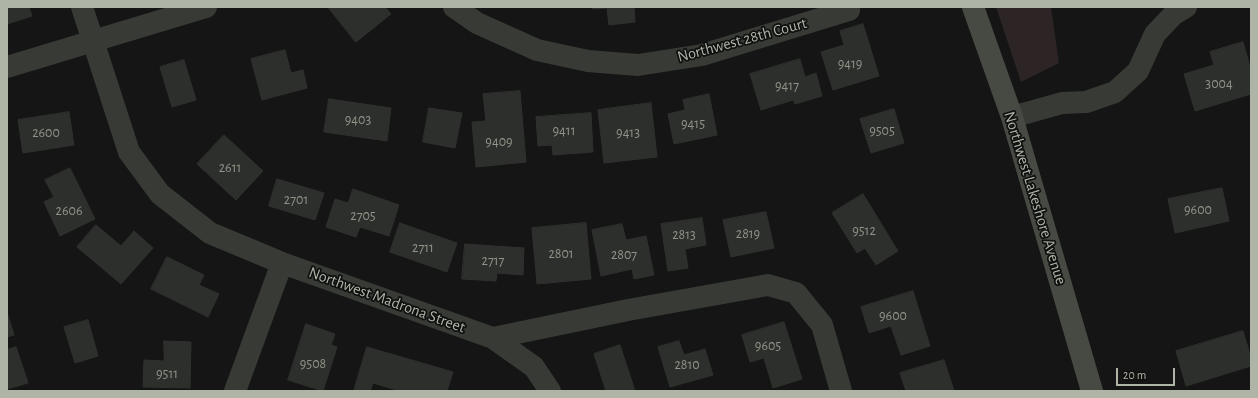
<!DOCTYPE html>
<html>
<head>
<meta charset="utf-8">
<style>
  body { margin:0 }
  #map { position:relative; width:1258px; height:398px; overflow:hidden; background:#141514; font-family:"Alegreya Sans",sans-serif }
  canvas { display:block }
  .frame { position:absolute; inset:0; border:8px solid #aeb5a7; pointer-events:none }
  .scale { position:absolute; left:1116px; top:368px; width:59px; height:18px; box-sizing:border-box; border:2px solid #aeb5a7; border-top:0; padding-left:5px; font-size:12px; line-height:14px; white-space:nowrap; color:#aeb5a7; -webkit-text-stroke:3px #0f100f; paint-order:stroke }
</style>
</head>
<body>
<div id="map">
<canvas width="1258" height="398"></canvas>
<div class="frame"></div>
<div class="scale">20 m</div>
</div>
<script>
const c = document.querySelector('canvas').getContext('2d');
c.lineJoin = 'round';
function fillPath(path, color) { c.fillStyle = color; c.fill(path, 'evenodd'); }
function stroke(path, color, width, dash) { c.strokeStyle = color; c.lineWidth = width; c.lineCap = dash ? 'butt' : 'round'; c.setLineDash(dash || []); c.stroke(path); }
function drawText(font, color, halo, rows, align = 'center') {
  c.font = font + ' "Alegreya Sans",sans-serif'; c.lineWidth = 3.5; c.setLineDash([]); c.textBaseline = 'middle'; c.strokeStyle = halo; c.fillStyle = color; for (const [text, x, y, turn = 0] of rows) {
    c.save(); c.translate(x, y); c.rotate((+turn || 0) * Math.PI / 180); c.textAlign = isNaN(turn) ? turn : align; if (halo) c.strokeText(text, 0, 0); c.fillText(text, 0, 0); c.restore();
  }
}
const green = new Path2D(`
  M996,7H1051L1059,63L1021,82Z`);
const building = new Path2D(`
  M7,7H29L32,16L7,24Z
  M328,7H385L391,14L356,42Z
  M593,7H634L635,22L609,25L607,8L593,9Z
  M863,24L879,76L833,90L821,52L844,45L840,31Z
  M1243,42L1251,70V94L1195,111L1184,74L1214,65L1210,52Z
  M285,50L291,73L303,70L307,88L262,100L251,59Z
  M800,59L805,77L816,73L822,96L795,104L793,100L761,110L750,74Z
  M184,60L196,100L172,107L160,67Z
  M520,91L526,162L476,167L472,122L486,121L483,94Z
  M709,94L717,135L674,144L668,114L685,110L683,100Z
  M329,99L391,108L387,141L324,132Z
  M651,103L657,157L604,163L598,110Z
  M429,108L462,113L455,148L423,142Z
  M894,109L904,143L871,153L860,119Z
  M69,112L74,145L23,153L18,120Z
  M591,113L593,152L553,155L552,145L538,146L536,117Z
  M224,135L263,171L236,200L197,164Z
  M70,168L95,219L60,236L44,202L54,197L45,180Z
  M277,179L324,193L315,220L269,206Z
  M1222,188L1229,221L1175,233L1168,199Z
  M353,189L399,205L389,236L360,227L356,237L326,227L335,199L348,203Z
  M863,194L898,251L876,265L865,248L857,253L832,213Z
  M766,212L774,248L731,257L723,220Z
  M702,218L706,245L685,249L688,268L668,271L661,224Z
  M400,223L457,243L447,272L390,252Z
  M586,223L591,279L537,284L532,228Z
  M622,224L626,240L646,236L654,275L634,279L632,269L601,276L592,230Z
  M96,225L121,246L134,231L153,248L121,284L77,247Z
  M465,244L524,248L523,275L497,273L496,281L462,279Z
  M167,257L204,275L199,285L219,294L208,317L151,289Z
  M913,291L930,346L901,355L891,326L869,333L861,307Z
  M7,312L14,335L7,337Z
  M88,320L98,356L75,363L64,327Z
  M784,322L802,379L773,388L764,358L750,362L742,335Z
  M306,324L335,334L331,345L337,347L323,391L288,380Z
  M1243,331L1251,358V366L1186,386L1176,351Z
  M164,341L191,342L190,388L143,387L144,360L164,361Z
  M679,341L684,355L705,349L713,375L670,387L658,347Z
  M620,345L635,391H606L594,354Z
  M16,347L28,383L7,389V350Z
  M367,347L453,372L447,391H400L373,383L370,391H354Z
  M944,360L954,391H906L900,373Z`);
const minor = new Path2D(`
  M82,7L129,152L160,194L210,233L282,263L493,338L628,310L768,285L796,293L822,325L841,391
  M454,7L477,23L537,50L588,61L638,65L702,55L849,10
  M7,67L206,7
  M1012,117L1062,103L1086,102L1115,92L1138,71L1155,34L1173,15L1186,7
  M493,338L534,367L550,391
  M235,391L282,263`);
const secondary = new Path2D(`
  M973,7L1012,117L1092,391`);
const numberNames = [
  ["9419",850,64],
  ["3004",1219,84],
  ["9417",787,86],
  ["9403",358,120],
  ["9415",693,124],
  ["9411",564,131],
  ["9505",882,131],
  ["2600",46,133],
  ["9413",628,133],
  ["9409",499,142],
  ["2611",230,168],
  ["2701",296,200],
  ["9600",1198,210],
  ["2606",69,211],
  ["2705",363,216],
  ["9512",864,231],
  ["2819",748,234],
  ["2813",684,235],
  ["2711",423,248],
  ["2801",561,254],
  ["2807",624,255],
  ["2717",493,261],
  ["9600",893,316],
  ["9605",768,346],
  ["9508",313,364],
  ["2810",687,365],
  ["9511",167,374]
];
const streetNames = [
  ["Northwest 28th Court",742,40,-15],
  ["Northwest Lakeshore Avenue",1035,198,73],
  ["Northwest Madrona Street",387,300,20]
];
fillPath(green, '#2d2426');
fillPath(building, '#2d2f2c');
stroke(building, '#2f312e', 1);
stroke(minor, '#373a35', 22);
stroke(secondary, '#474a43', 22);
drawText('14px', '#8e9488', null, numberNames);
drawText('16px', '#aeb5a7', '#0f100f', streetNames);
</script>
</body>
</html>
